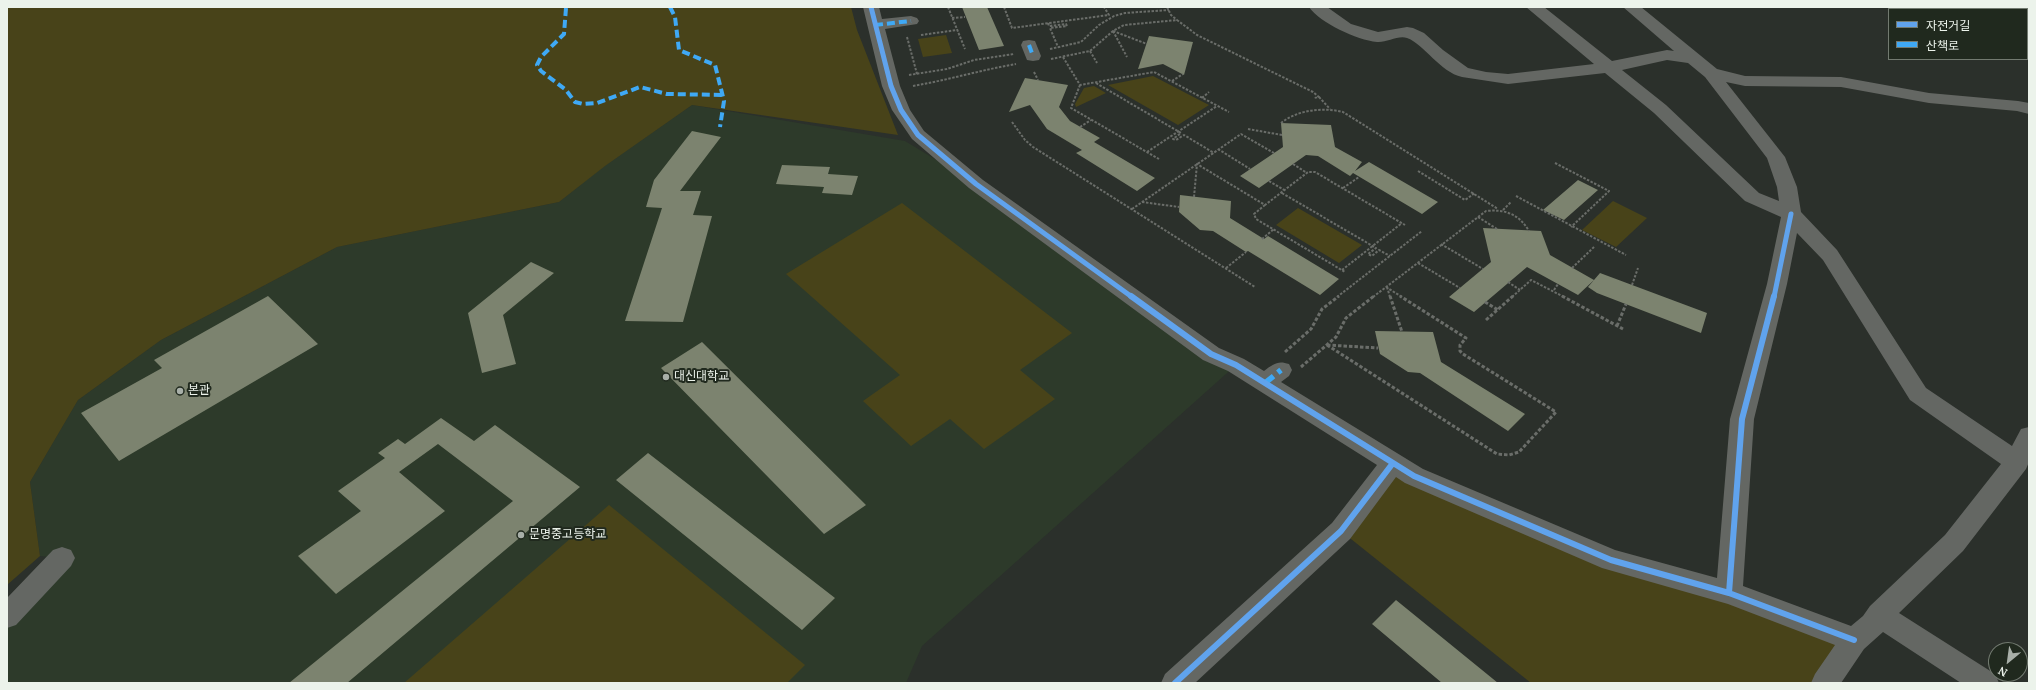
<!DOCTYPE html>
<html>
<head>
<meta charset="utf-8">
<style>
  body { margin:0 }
  #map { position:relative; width:2036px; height:690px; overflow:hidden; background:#2b302b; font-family:"PT Serif","Noto Sans KR",serif }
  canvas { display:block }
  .frame { position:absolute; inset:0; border:8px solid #ecf3eb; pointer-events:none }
  .legend { position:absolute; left:1888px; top:8px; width:140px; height:52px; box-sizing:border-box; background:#20291e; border:1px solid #727a70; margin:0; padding:5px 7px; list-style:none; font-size:12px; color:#ecf3eb }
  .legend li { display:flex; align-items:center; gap:8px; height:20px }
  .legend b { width:20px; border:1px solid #727a70 }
  .north { position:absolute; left:1988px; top:642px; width:40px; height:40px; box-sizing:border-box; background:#20291e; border:1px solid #727a70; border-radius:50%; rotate:209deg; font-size:11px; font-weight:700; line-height:16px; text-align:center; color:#ecf3eb }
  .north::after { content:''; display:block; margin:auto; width:14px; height:18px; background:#a8afa8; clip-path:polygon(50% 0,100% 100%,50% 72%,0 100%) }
</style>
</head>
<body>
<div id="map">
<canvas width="2036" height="690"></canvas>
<div class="frame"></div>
<ul class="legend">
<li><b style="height:5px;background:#60a3ed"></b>자전거길</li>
<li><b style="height:5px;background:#3fa9f5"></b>산책로</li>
</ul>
<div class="north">N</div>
</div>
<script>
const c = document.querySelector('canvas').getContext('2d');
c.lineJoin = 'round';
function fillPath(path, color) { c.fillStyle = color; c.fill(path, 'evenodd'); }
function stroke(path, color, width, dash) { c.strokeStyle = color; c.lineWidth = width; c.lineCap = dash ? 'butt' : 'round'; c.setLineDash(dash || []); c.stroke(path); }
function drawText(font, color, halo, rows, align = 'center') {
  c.font = font + ' "PT Serif","Noto Sans KR",serif'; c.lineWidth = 4; c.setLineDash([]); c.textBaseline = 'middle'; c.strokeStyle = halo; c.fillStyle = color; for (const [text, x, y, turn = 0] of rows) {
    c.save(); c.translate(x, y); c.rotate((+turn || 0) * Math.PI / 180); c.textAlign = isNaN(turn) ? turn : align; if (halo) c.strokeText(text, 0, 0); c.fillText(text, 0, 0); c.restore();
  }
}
const built = new Path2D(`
  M692,105L905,141L976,184L1236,365L922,646L906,683H7V616L61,558L40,556L30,482L78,400L161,340L337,247L559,202L603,167Z`);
const green = new Path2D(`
  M7,7H851L857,30L898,135L692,105L605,166L559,202L337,247L161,340L78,400L30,482L40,556L7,585Z
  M946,35L952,53L923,57L918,39Z
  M1153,76L1209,105L1178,125L1108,85Z
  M1094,86L1106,93L1076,107L1075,104L1084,88Z
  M1613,201L1647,218L1616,247L1582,230Z
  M902,203L1072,333L1020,370L1055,399L984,449L950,419L911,446L863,401L900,375L786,274Z
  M1298,208L1362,245L1339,263L1276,225Z
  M1393,463L1611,560L1854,640L1825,683H1531L1341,531Z
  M609,505L805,665L787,683H404Z`);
const building = new Path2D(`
  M962,7H987L1004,46L979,50Z
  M1149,36L1193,42L1184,75L1163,64L1138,69Z
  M1025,78L1068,85L1059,107L1070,121L1100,138L1094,142L1155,178L1137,191L1076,153L1082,150L1047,129L1030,105L1009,112Z
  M1281,123L1331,125L1335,147L1362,162L1355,171L1369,162L1438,202L1422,214L1353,173L1350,176L1318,156L1306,155L1259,188L1240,176L1283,147Z
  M692,131L721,137L680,191H701L693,215L712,216L683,322L625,321L662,208L646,207L654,180Z
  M782,165L830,167L828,174L858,176L852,195L822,193L827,178L824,187L776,184Z
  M1578,180L1598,190L1564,220L1543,210Z
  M1180,195L1231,201L1230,218L1264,239L1268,236L1339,279L1320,295L1248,251L1246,252L1213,231L1200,230L1179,212Z
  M1483,228L1541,231L1550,255L1594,280L1578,295L1527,267L1474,312L1449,297L1491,262Z
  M531,262L554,273L503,315L516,364L482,373L468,313Z
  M1600,273L1707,313L1701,333L1597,293L1588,287Z
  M268,296L318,344L119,461L81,413L162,368L154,360Z
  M1375,331L1433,332L1441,362L1525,414L1508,431L1420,373L1408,372L1380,354Z
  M702,342L866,505L824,534L661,368Z
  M441,418L474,441L495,425L580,487L347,683H289L513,501L438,444L399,472L445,511L336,594L298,556L361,511L338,491L385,458L378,453L398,439L405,444Z
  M648,453L835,598L802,630L616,480Z
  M1396,600L1498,683H1442L1372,624Z`);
const pathFar1 = new Path2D(`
  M948,7L965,49
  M1004,7L1012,28L1109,15L1104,7
  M1167,7L1171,15L1177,20
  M952,18L965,17
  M1048,23L1049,26L1066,24L1067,26L1050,28L1058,47
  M1113,31L1147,44
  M1113,31L1127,57
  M921,35L957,30
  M907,37L917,74
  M1050,49L1081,42L1099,25L1114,16L1125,13L1169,10
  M1090,51L1097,63
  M1063,57L1080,85L1154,72L1229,112
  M1051,59L1090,51L1113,31L1124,25L1177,20L1197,35L1313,92L1319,97L1314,98
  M1034,72L1038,80
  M909,75L947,69L974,60L1014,54
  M1172,81L1183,74
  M1096,83L1181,133L1173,139L1176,140L1184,135L1214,153
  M1080,85L1071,108L1159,159
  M913,86C948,80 981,70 1016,64
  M1319,97L1330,109
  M1202,98L1209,92
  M1012,122L1025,140L1033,147L1255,287
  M1281,123C1297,110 1323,107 1343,112L1498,209
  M1080,127L1091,120
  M1248,129L1282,135
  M1218,149L1250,169
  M1147,152L1217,106
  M1555,163L1609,191L1571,227
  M1293,164L1307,173
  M1418,171L1465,200L1475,193
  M1269,181L1284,190
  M1343,188L1359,177
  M1282,193L1376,248L1368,254L1372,256L1379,250L1390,256
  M1516,196L1626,255
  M1194,197L1197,164L1265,205L1308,172H1315L1405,225
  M1142,202L1179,207
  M1265,205L1254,214L1256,219L1345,272
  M1132,209L1241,134L1274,153
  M1503,210L1511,202
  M1478,217L1497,229
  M1262,239L1274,229
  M1441,244L1483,269
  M1418,263L1460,288
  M1226,268L1246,252
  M1572,268L1595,246
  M1342,270L1402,223
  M1508,282L1520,290
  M1632,285L1638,268
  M1386,287L1402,297
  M1387,287L1390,297
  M1554,290L1558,284
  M1337,297L1422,231
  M1373,297L1486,211C1505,209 1519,214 1529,231
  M1512,297L1531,280L1564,297`);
const path = new Path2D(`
  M1390,296L1402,332
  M1562,296L1623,329
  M1485,302L1498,310
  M1486,320L1513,296
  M1617,326L1626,304
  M1327,345L1497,454L1509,455L1519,452L1556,412L1463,354L1460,351V345L1466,338L1400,296
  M1327,345L1378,348
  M1285,352L1311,329L1322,309L1339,296
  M1301,367L1336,337L1346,318L1374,296`);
const minor = new Path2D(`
  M863,7H879L882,19L911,16L917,18L919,21L917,24L885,29L900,86L910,110L924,131L983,180L1219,348L1244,359L1264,371C1273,364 1278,360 1289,364L1292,370L1289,376L1281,382L1423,469L1615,550L1717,578L1730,419L1767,284L1781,217L1745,201L1654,113L1605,73L1508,84L1462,77C1440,72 1424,44 1407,38C1398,35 1386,43 1377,42C1357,40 1320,23 1309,7H1327L1351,24L1378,32L1407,27L1413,28L1424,33L1443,50L1468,68L1486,72L1508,74L1594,64L1526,7H1544L1612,61L1667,50L1674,51L1623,7H1641L1717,69L1745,76L1841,77L1929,93L2018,101L2029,103V114L2017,111L1929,103L1841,87L1745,86L1726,82L1785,157L1797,187L1801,212L1837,250L1926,388L2012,446L2021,429L2029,427V462L2026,469L1963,551L1899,613L1995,674L1999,683H1961L1883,632L1864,649L1841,683H1811L1815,674L1835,645L1728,604L1602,568L1405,483L1396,477L1350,539L1195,683H1161L1165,674L1332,523L1377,465L1228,371L1203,360L969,188L912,139L892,110L882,86ZM1667,60L1688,63L1705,77L1767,158L1777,187L1779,201L1759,193L1666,105L1622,70ZM1797,233L1823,260L1910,400L2001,464L1945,535L1870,606L1863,616L1851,626L1743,586L1754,419L1787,284Z
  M1029,40L1035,41L1041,56L1039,60L1033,61L1027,60L1021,45L1023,41Z
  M62,547L71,550L75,558L71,566L16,625L7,628V598L53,550Z`);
const quietFar1 = new Path2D(`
  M670,7L675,17L679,50L715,65L724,101L720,127
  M566,8L564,34L541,57L537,65L541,71L566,90L575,102L583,104L597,103L640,87L667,94L723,95
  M875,25L911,21
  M1029,45L1033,56`);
const quiet = new Path2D(`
  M1265,383L1281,370`);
const cyclewayFar1 = new Path2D(`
  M871,7L891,86L901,110L918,135L976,184L1132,297
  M1774,297L1791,214`);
const cycleway = new Path2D(`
  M1131,296L1211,354L1236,365L1414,476L1611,560L1729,593L1854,640
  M1729,593L1742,419L1774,296
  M1175,683L1341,531L1393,463`);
const markers = [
  [666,377,4,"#a8afa8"],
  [180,391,4,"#a8afa8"],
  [521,535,4,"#a8afa8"]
];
const poiNames = [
  ["대신대학교",674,377],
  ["본관",188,391],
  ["문명중고등학교",529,535]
];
fillPath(built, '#2d3a2a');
fillPath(green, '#484319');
fillPath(building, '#7c836f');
stroke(pathFar1, '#6a6d69', 2, [2.5, 1.5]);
stroke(path, '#6a6d69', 3, [3.5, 2]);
fillPath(minor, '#646763');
stroke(quietFar1, '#3fa9f5', 4, [8, 4]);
stroke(quiet, '#3fa9f5', 5.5, [11, 5.5]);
stroke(cyclewayFar1, '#60a3ed', 5);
stroke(cycleway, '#60a3ed', 6);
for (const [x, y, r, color] of markers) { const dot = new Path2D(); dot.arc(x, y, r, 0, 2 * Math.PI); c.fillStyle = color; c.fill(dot); stroke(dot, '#20291e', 1.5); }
drawText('12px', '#ecf3eb', '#20291e', poiNames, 'left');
</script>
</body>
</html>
